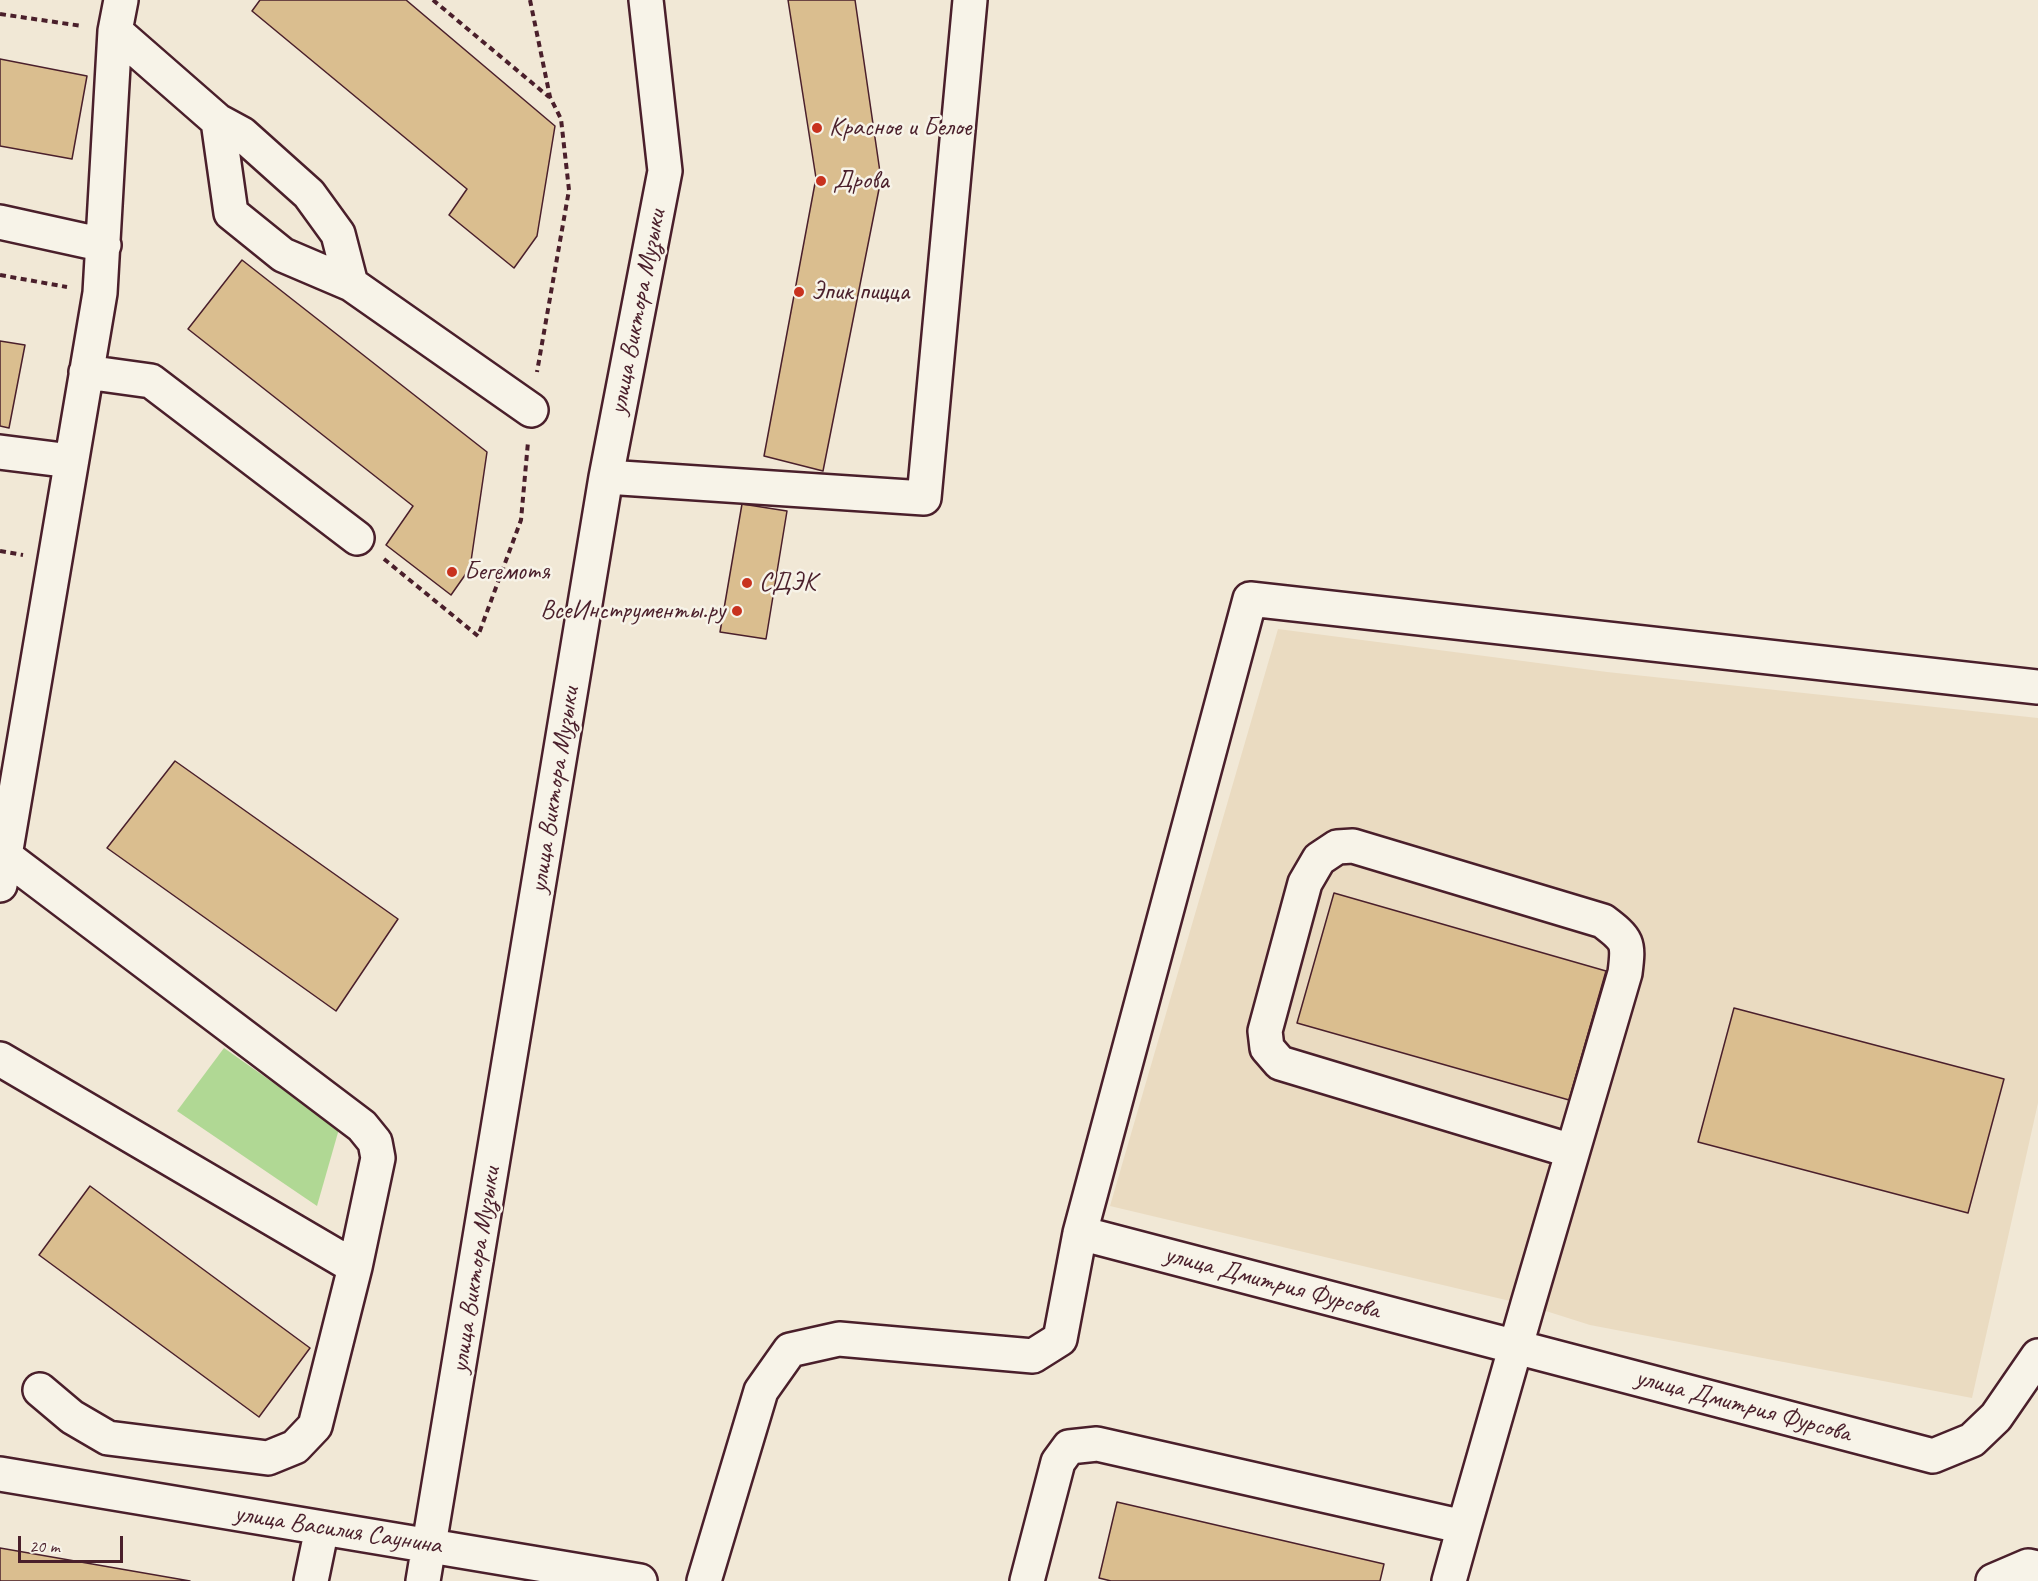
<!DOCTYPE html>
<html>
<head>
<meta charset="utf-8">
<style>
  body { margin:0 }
  #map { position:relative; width:2038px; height:1581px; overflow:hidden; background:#f1e8d6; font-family:Caveat,sans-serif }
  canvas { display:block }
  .scale { position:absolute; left:18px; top:1536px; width:105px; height:27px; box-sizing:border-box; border:3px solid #4a1f2b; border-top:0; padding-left:8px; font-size:18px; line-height:21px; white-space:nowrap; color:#4a1f2b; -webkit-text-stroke:4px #f7f3e8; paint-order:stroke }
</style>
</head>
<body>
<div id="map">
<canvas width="2038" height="1581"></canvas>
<div class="scale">20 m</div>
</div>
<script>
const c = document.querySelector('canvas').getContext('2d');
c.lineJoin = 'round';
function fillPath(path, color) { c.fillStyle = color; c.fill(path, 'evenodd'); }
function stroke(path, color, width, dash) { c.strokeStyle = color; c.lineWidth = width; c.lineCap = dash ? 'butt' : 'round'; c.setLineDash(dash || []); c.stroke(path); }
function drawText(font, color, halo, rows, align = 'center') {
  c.font = font + ' Caveat,sans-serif'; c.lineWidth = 5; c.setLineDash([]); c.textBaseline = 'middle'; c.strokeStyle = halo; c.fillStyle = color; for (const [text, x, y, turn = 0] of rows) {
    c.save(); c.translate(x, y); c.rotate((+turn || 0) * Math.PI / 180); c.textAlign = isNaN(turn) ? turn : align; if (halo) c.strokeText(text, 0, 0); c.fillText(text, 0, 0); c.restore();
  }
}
const built = new Path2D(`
  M1278,629L1607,672L2038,718V1103L1972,1398L1590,1325L1527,1305L1110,1206Z`);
const green = new Path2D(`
  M224,1048L339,1129L317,1206L177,1111Z`);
const building = new Path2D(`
  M260,0H406L555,126L537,236L514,268L449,215L467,189L252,11Z
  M788,0H855L881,179L823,471L764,456L816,178Z
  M0,59L87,76L72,159L0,146Z
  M242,260L487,452L470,568L451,595L386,545L413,506L188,329Z
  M0,341L25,345L9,428L0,426Z
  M742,504L787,511L766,639L720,632Z
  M175,761L398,919L336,1011L107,848Z
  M1334,893L1606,971L1569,1100L1297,1023Z
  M1734,1008L2004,1079L1968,1213L1698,1142Z
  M90,1186L310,1348L259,1417L39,1255Z
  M1117,1502L1384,1564L1380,1581H1111L1099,1578Z
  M0,1548L190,1581H0Z`);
const path = new Path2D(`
  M433,0L549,97
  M530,0L550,97L561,119L569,190L537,372
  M0,14L82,26
  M0,275L67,287
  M0,551L23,555
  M384,559L478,636L521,520L528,442`);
const minor = new Path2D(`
  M115,31L218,121L242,134L309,194L338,234L351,284L531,410
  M218,121L231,213L283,255L351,284
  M0,222L104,245
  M86,372L151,381L357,538
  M0,452L71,461
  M606,477L924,498L970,0
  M5,856L362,1126L375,1142L378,1158L355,1267L315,1426L295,1447L268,1458L108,1438L72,1417L40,1390
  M0,885L100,293L115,31L121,0
  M0,1059L355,1267
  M1080,1233L1250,599L2038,687
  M0,1474L640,1581
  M1464,1527C1516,1342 1571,1157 1625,973C1629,942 1628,940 1603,921L1353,846L1337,847L1319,859L1305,883L1265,1031L1267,1048L1280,1063L1572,1151
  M311,1581L322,1528
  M423,1581L606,477L665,171L646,0
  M704,1581L761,1391L790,1350L839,1339L1033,1356L1060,1339L1080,1233L1933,1456L1972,1440L1996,1417L2038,1356
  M1027,1581L1058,1462L1069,1447L1097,1444L1464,1527L1449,1581
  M1993,1581L2028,1566L2038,1568`);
const markers = [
  [817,128,6,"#c8321e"],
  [821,181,6,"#c8321e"],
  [799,292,6,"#c8321e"],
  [452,572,6,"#c8321e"],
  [747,583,6,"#c8321e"],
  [737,611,6,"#c8321e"]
];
const poiNames = [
  ["Красное и Белое",829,128],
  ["Дрова",833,181],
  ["Эпик пицца",811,292],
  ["Бегемотя",464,572],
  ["СДЭК",759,583],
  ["ВсеИнструменты.ру",725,611,"right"]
];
const streetNames = [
  ["улица Виктора Музыки",638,312,-79],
  ["улица Виктора Музыки",555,790,-81],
  ["улица Виктора Музыки",476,1270,-81],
  ["улица Дмитрия Фурсова",1272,1283,15],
  ["улица Дмитрия Фурсова",1743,1406,15],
  ["улица Василия Саунина",338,1530,9]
];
fillPath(built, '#eadbc1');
fillPath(green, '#b0d894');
fillPath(building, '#dabe8f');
stroke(building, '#4a1f2b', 1.5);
stroke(minor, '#4a1f2b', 38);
stroke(path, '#4a1f2b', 4, [6, 4.5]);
stroke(minor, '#f7f3e8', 33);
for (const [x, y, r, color] of markers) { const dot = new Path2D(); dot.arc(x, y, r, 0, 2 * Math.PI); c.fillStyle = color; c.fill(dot); stroke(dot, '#f7f3e8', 2); }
drawText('26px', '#4a1f2b', '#f7f3e8', poiNames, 'left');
drawText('26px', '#4a1f2b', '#f7f3e8', streetNames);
</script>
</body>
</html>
